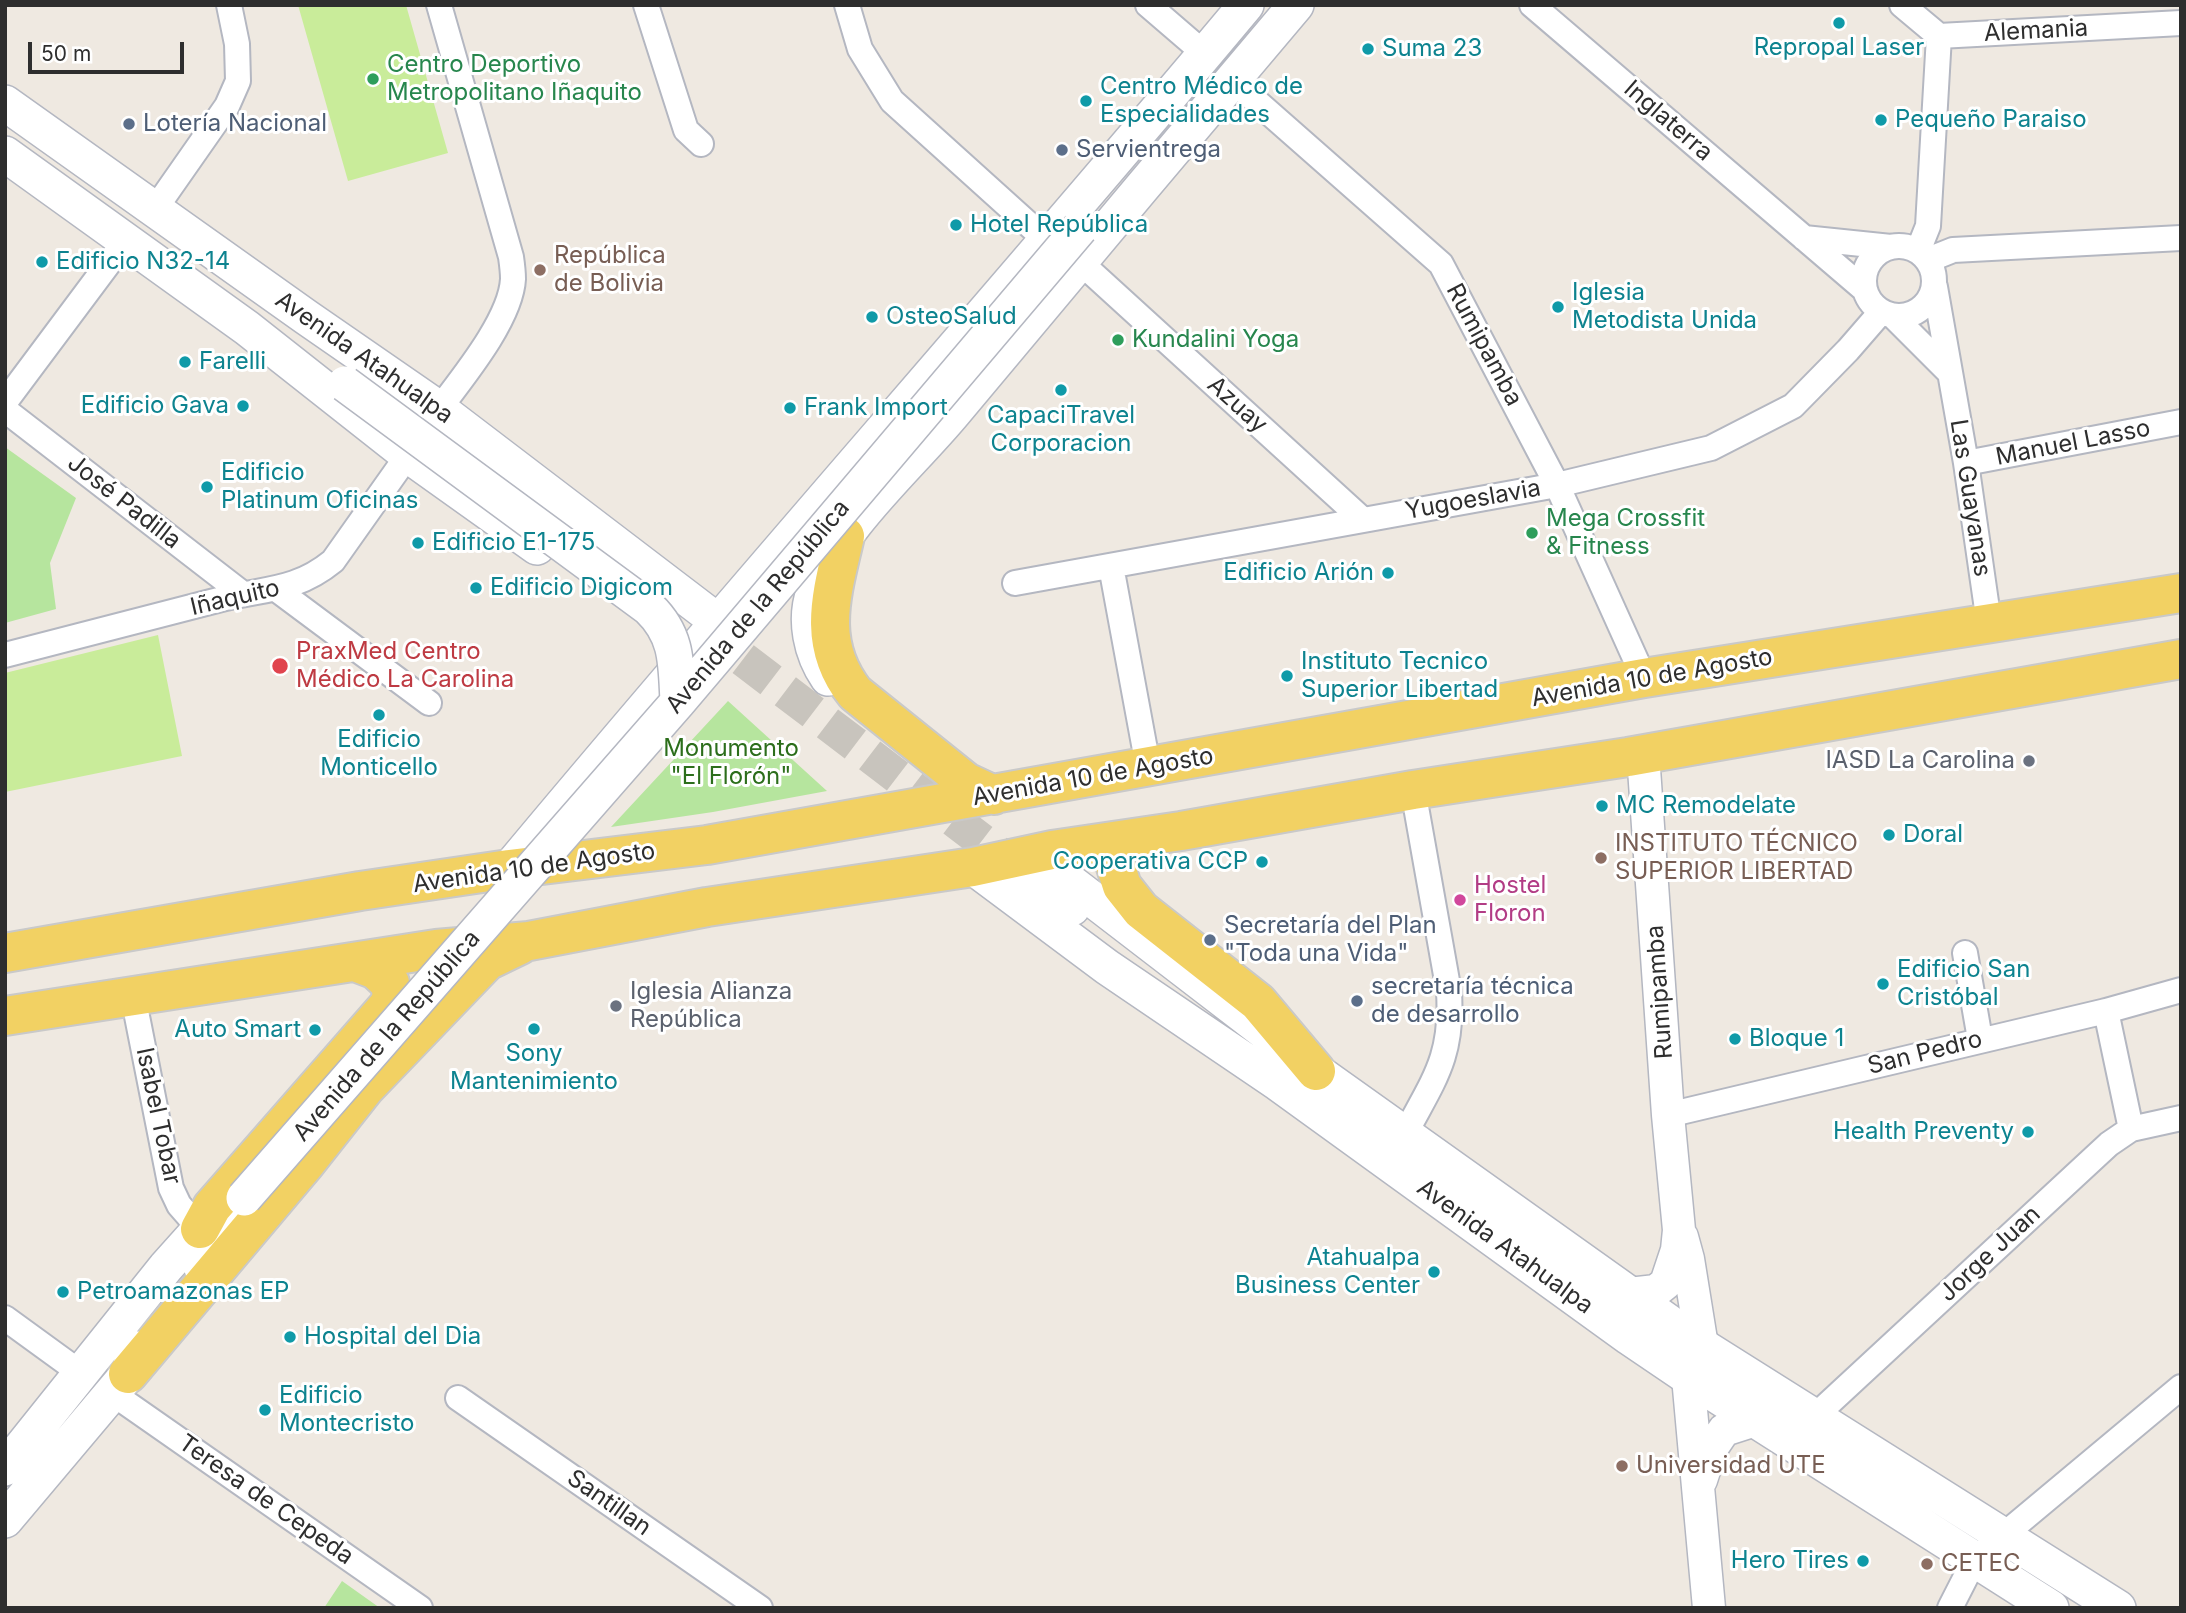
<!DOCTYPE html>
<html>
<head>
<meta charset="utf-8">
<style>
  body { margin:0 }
  #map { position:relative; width:2186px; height:1613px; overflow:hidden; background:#efe9e1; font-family:Inter,sans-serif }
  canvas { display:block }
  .frame { position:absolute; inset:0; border:7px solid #2e2e2e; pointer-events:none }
  .scale { position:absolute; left:28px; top:42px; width:156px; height:32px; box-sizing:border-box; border:4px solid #2e2e2e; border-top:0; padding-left:9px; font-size:21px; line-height:24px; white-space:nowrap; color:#2e2e2e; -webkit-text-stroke:5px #fff; paint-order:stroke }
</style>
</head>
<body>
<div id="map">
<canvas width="2186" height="1613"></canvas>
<div class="frame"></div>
<div class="scale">50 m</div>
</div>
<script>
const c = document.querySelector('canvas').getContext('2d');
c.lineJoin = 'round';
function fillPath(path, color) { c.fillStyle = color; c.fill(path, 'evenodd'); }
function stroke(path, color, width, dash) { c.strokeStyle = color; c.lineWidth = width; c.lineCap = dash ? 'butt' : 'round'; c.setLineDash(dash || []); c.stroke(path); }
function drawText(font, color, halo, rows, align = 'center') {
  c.font = font + ' Inter,sans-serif'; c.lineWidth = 6; c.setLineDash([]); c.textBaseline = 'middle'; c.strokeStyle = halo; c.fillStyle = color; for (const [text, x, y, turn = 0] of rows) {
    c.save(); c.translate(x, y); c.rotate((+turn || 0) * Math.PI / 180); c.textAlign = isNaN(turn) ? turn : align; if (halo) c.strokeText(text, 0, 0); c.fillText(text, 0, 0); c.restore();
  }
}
const green = new Path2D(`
  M5,447L76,498L50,563L56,609L5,623Z
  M728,701L827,791L713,812L611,827Z
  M342,1581L380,1608H324Z`);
const pitch = new Path2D(`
  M298,5H406L448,153L348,181Z
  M158,635L182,756L5,792V673Z`);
const secondaryTunnel = new Path2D(`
  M701,627L1024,873`);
const minor = new Path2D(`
  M439,5L511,257C512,264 513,272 513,279C511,319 463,377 439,409
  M646,5L686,130L701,144
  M847,5L860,49L892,101L1046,240
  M1148,5L1205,54
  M1532,5L1865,290
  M1902,5L1939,36L2181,23
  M1232,80L1441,264L1557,485L1644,678
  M155,209L227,106L238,81L237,44L229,5
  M1804,238L1891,247
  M1864 281a35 35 0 1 1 70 0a35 35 0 1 1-70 0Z
  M1918,251L1928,226L1939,36
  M1928,260L1953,250L2181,238
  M1080,262L1362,519
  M1935,287L1966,463L1989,623
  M1894,317L1950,373
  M5,402L126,240
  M5,410L243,594
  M1966,463L2181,422
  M1111,566L1148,766
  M1015,583L1557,485L1711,448L1793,406L1848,350L1881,312
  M276,589L429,703
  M5,655C76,636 147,618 218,600C264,588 295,592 333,561L408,455
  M1965,953L1980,1039
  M133,996L171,1188L179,1205L200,1229
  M2106,1011L2131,1129
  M1668,1115L2106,1011L2181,990
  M1405,1134C1434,1079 1453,1057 1449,992L1413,790
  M5,1318L82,1374
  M112,1393L420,1608
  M458,1398L760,1608
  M1814,1417L2109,1144L2131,1129L2181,1118
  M1950,1608L1975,1559L2181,1387`);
const tertiary = new Path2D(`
  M1682,1237L1688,1259L1702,1346
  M1629,1294L1656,1291L1666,1283L1677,1250L1679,1230L1668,1115L1643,754
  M1688,1377L1709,1608
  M1701,1480L1711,1449L1724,1430L1755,1420`);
const secondary = new Path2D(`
  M5,103L306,317L439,409L717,621
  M5,154L247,328L408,455L537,547
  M828,678C811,653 804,620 814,592C839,526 909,466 954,412C1068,276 1181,140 1296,5
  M973,867L1107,967L1278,1083L1629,1337L1688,1377L2051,1608
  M509,869C751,578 1003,296 1246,5
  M1057,872L1316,1071L1702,1346L2118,1608
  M1029,876L1072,908
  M201,1266L219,1243L235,1210L244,1198
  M5,1468L166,1267L200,1229L224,1216
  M5,1520L128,1374L137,1349`);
const primary = new Path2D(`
  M845,536C832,593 815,643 855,693L966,782L994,795
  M1108,842L1122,886L1141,910L1258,1002L1316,1071
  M5,953L360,891L509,869L707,845L1644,678L2181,593
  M5,1016L436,949L529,941L707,907L973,867L1052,850L1181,831L1413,790L1628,757L2181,659
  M200,1229L212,1207L388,1006L392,997L390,983L376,970L355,962
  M128,1374L305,1164L365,1088L487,961L520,945`);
const secondaryBridge = new Path2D(`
  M345,384L649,608C678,636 676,664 678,702
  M244,1198L678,702L1080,228`);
const markers = [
  [1839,23,7,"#0f9aa8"],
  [1368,49,7,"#0f9aa8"],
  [373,79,7,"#2e9e5b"],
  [1086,101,7,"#0f9aa8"],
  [1881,120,7,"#0f9aa8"],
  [129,124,7,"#5c6f8a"],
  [1062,150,7,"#5c6f8a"],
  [956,225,7,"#0f9aa8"],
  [42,262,7,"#0f9aa8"],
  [540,270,7,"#8d6e63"],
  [1558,307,7,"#0f9aa8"],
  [872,317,7,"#0f9aa8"],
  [1118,340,7,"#2e9e5b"],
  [185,362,7,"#0f9aa8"],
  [1061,390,7,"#0f9aa8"],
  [243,406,7,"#0f9aa8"],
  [790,408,7,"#0f9aa8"],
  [207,487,7,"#0f9aa8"],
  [1532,533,7,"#2e9e5b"],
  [418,543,7,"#0f9aa8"],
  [1388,573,7,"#0f9aa8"],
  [476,588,7,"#0f9aa8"],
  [280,666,9,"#e0444e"],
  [1287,676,7,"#0f9aa8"],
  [379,715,7,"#0f9aa8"],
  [2029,761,7,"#6b7280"],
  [1602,806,7,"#0f9aa8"],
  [1889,835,7,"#0f9aa8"],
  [1601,858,7,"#8d6e63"],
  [1262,862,7,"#0f9aa8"],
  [1460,900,7,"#d1479c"],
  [1210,940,7,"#5c6f8a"],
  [1883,984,7,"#0f9aa8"],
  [1357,1001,7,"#5c6f8a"],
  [616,1006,7,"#6b7280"],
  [534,1029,7,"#0f9aa8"],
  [315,1030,7,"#0f9aa8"],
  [1735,1039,7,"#0f9aa8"],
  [2028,1132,7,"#0f9aa8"],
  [1434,1272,7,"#0f9aa8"],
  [63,1292,7,"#0f9aa8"],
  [290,1337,7,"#0f9aa8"],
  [265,1410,7,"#0f9aa8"],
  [1622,1466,7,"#8d6e63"],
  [1863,1561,7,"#0f9aa8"],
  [1927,1564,7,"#8d6e63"]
];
const streetNames = [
  ["Alemania",2036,31,-3],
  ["Inglaterra",1668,121,41],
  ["Rumipamba",1484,345,62],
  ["Avenida Atahualpa",364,358,35],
  ["Azuay",1237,405,42],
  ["Manuel Lasso",2073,443,-11],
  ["Las Guayanas",1970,498,81],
  ["Yugoeslavia",1473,500,-10],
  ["José Padilla",124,502,38],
  ["Iñaquito",235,598,-13],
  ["Avenida de la República",758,607,-50],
  ["Avenida 10 de Agosto",1652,678,-10],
  ["Avenida 10 de Agosto",1093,777,-10],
  ["Avenida 10 de Agosto",534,868,-8],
  ["Rumipamba",1660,992,-94],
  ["Avenida de la República",387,1036,-49],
  ["San Pedro",1925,1053,-14],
  ["Isabel Tobar",158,1116,78],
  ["Avenida Atahualpa",1505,1247,36],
  ["Jorge Juan",1990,1254,-43],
  ["Teresa de Cepeda",266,1500,35],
  ["Santillan",609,1503,35]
];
const cultureNames = [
  ["Repropal Laser",1839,48,"center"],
  ["Suma 23",1382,49],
  ["Centro Médico de",1100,87],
  ["Especialidades",1100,115],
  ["Pequeño Paraiso",1895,120],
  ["Hotel República",970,225],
  ["Edificio N32-14",56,262],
  ["Iglesia",1572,293],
  ["Metodista Unida",1572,321],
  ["OsteoSalud",886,317],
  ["Farelli",199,362],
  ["Edificio Gava",229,406,"right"],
  ["Frank Import",804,408],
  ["CapaciTravel",1061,416,"center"],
  ["Corporacion",1061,444,"center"],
  ["Edificio",221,473],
  ["Platinum Oficinas",221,501],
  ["Edificio E1-175",432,543],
  ["Edificio Arión",1374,573,"right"],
  ["Edificio Digicom",490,588],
  ["Instituto Tecnico",1301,662],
  ["Superior Libertad",1301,690],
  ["Edificio",379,740,"center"],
  ["Monticello",379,768,"center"],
  ["MC Remodelate",1616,806],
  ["Doral",1903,835],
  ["Cooperativa CCP",1248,862,"right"],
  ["Edificio San",1897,970],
  ["Cristóbal",1897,998],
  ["Auto Smart",301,1030,"right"],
  ["Bloque 1",1749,1039],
  ["Sony",534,1054,"center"],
  ["Mantenimiento",534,1082,"center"],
  ["Health Preventy",2014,1132,"right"],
  ["Atahualpa",1420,1258,"right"],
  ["Business Center",1420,1286,"right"],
  ["Petroamazonas EP",77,1292],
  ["Hospital del Dia",304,1337],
  ["Edificio",279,1396],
  ["Montecristo",279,1424],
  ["Hero Tires",1849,1561,"right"]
];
const leisureNames = [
  ["Centro Deportivo",387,65],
  ["Metropolitano Iñaquito",387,93],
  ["Kundalini Yoga",1132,340],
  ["Mega Crossfit",1546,519],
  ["& Fitness",1546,547]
];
const serviceNames = [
  ["Lotería Nacional",143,124],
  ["Servientrega",1076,150],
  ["Secretaría del Plan",1224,926],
  ["\"Toda una Vida\"",1224,954],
  ["secretaría técnica",1371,987],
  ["de desarrollo",1371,1015]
];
const educationNames = [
  ["República",554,256],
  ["de Bolivia",554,284],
  ["INSTITUTO TÉCNICO",1615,844],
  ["SUPERIOR LIBERTAD",1615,872],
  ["Universidad UTE",1636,1466],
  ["CETEC",1941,1564]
];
const healthNames = [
  ["PraxMed Centro",296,652],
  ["Médico La Carolina",296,680]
];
const parkNames = [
  ["Monumento",731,749],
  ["\"El Florón\"",731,777]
];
const worshipNames = [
  ["IASD La Carolina",2015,761],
  ["Iglesia Alianza",630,992,"left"],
  ["República",630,1020,"left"]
];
const hotelNames = [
  ["Hostel",1474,886],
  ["Floron",1474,914]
];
fillPath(green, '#b6e59e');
fillPath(pitch, '#c9ec9a');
stroke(secondaryTunnel, '#c8c4bd', 35, [35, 18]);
stroke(minor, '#b4b7c1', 28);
stroke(tertiary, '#b4b7c1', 35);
stroke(secondary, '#b4b7c1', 38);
stroke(primary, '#c9c9c9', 42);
stroke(minor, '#fff', 24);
stroke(tertiary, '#fff', 32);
stroke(secondary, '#fff', 35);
stroke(primary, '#f2d163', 38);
stroke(secondaryBridge, '#b4b7c1', 38, []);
stroke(secondaryBridge, '#fff', 35);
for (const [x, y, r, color] of markers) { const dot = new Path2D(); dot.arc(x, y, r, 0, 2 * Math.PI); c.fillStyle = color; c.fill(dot); stroke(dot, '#fff', 2.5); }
drawText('24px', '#2e2e2e', '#fff', streetNames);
drawText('24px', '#0d838f', '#fff', cultureNames, 'left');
drawText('24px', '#27864d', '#fff', leisureNames, 'left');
drawText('24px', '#4e5e75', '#fff', serviceNames, 'left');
drawText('24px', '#785e54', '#fff', educationNames, 'left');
drawText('24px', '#be3a42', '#fff', healthNames, 'left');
drawText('24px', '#2c6e1b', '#fff', parkNames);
drawText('24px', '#5b616d', '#fff', worshipNames, 'right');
drawText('24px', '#b23c85', '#fff', hotelNames, 'left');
</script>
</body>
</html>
